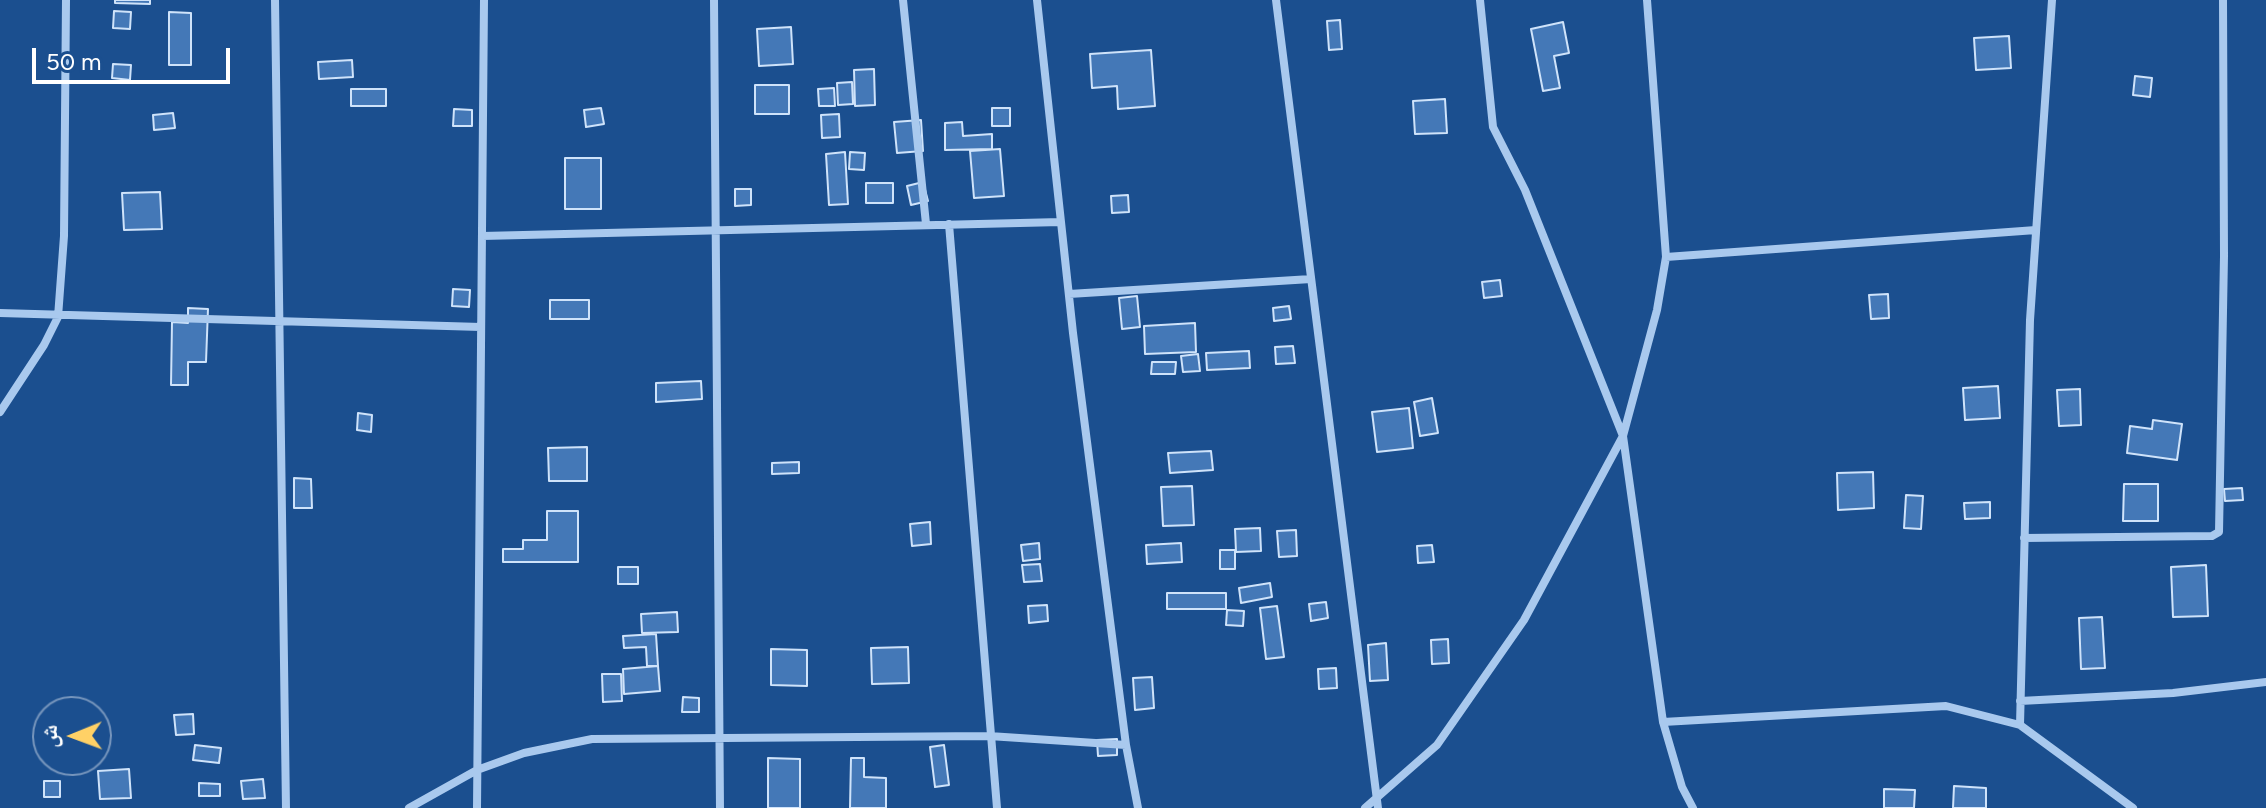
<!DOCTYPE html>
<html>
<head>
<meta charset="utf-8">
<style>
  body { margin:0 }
  #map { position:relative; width:2266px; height:808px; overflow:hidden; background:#1b4f8f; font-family:Figtree,"Noto Naskh Arabic",sans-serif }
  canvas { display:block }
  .north { position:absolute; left:32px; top:696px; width:80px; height:80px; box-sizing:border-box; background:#1b4f8f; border:2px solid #7695bc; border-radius:50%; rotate:269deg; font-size:22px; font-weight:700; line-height:32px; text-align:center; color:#fff }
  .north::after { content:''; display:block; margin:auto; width:28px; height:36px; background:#ffd166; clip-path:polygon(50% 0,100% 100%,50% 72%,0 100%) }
  .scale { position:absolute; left:32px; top:48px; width:198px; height:36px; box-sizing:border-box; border:4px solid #fff; border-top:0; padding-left:10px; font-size:24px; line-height:28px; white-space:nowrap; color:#fff; -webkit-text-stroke:6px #1b4f8f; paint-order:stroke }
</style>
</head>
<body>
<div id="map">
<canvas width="2266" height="808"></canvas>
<div class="north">ش</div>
<div class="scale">50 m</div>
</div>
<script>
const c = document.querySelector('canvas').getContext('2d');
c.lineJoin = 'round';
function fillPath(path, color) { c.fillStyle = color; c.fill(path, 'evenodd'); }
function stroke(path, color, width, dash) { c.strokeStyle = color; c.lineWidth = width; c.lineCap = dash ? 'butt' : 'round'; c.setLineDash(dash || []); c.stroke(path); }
const building = new Path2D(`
  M115,0H150V4L115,3Z
  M114,11L131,12L130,29L113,28Z
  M169,12L191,13V65H169Z
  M1340,20L1342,49L1329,50L1327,21Z
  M1563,22L1569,53L1554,56L1560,88L1543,91L1531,29Z
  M791,27L793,64L759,66L757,29Z
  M2009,36L2011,68L1976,70L1974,38Z
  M1151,50L1155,106L1118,109L1117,86L1092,88L1090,54Z
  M352,60L353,77L319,79L318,62Z
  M113,64L131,65L130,80L112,78Z
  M874,69L875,105L855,106L854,70Z
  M2135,76L2152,78L2150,97L2133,95Z
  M852,82L853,104L838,105L837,83Z
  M755,85H789V114H755Z
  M834,88L835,106H819L818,89Z
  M351,89H386V106H351Z
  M1445,99L1447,133L1415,134L1413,101Z
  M601,108L604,124L586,127L584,110Z
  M992,108H1010V126H992Z
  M454,109L472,110V126H453Z
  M173,113L175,128L154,130L153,115Z
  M839,114L840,137L822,138L821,115Z
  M921,120L923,151L897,153L894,122Z
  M962,122L963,136L992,134V149L945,150V123Z
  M1000,149L1004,196L974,198L970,151Z
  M845,152L848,204L829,205L826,154Z
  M850,152L865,153L864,170L849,169Z
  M565,158H601V209H565Z
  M923,182L928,201L911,205L907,186Z
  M866,183H893V203H866Z
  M735,189H751V205L735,206Z
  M160,192L162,229L124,230L122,193Z
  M1128,195L1129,212L1112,213L1111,196Z
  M1500,280L1502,296L1484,298L1482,282Z
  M453,289L470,290L469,307L452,306Z
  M1888,294L1889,318L1871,319L1869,295Z
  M1137,296L1140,327L1122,329L1119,298Z
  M550,300H589V319H550Z
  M1289,306L1291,319L1274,321L1273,308Z
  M188,308L208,309L206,362H188V385H171L172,322L188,323Z
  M1195,323L1196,352L1145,354L1144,326Z
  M1293,346L1295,363L1276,364L1275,347Z
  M1249,351L1250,368L1207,370L1206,353Z
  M1198,354L1200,371L1183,372L1181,356Z
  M1152,362H1176L1175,374H1151Z
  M701,381L702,399L656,402V383Z
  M1998,386L2000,418L1965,420L1963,388Z
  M2080,389L2081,425L2059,426L2057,390Z
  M1432,398L1438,433L1420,436L1414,402Z
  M1409,408L1413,448L1377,452L1372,412Z
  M358,413L372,415L371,432L357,430Z
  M2153,420L2182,424L2177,460L2127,453L2130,426L2152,429Z
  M587,447V481H549L548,448Z
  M1211,451L1213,470L1170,473L1168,453Z
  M799,462V473L772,474V463Z
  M1873,472L1874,508L1838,510L1837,473Z
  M294,478L311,479L312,508H294Z
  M2124,484H2158V521H2123Z
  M1192,486L1194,525L1163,526L1161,487Z
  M2242,488L2243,500L2225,501L2224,489Z
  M1906,495L1923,496L1921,529L1904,528Z
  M1990,502V518L1965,519L1964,503Z
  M547,511H578V562H503V549H523V540H547Z
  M930,522L931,544L912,546L910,524Z
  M1260,528L1261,551L1236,552L1235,529Z
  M1296,530L1297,556L1279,557L1277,531Z
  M1039,543L1040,559L1023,561L1021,545Z
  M1181,543L1182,562L1147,564L1146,545Z
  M1432,545L1434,562L1418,563L1417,546Z
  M1220,550H1235V569H1220Z
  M1040,564L1042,581L1024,582L1022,565Z
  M2206,565L2208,616L2173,617L2171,567Z
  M618,567H638V584H618Z
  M1270,583L1272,597L1241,603L1239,588Z
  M1167,593H1226V609H1167Z
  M1326,602L1328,618L1311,621L1309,604Z
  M1047,605L1048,621L1029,623L1028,606Z
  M1277,606L1284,657L1266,659L1260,608Z
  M1227,610L1244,611L1243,626L1226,625Z
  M677,612L678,632L642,633L641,614Z
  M2102,617L2105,668L2081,669L2079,618Z
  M656,634L658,666H647L646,647L624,648L623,636Z
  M1448,639L1449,663L1432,664L1431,640Z
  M1386,643L1388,680L1370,681L1368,645Z
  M908,647L909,683L872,684L871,648Z
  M771,649L807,650V686L771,685Z
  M658,666L660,691L624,694L623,669Z
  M1336,668L1337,688L1319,689L1318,669Z
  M602,674H621L622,701L603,702Z
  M1152,677L1154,708L1135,710L1133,678Z
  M683,697L699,698V712H682Z
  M193,714L194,734L176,735L174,715Z
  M1117,739V755L1098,756L1097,740Z
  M195,745L221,748L219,763L193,760Z
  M944,745L949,785L935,787L930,747Z
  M768,758L800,759V808H768Z
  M851,758H864V777L886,778V808H850Z
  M129,769L131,798L100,799L98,771Z
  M263,779L265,798L243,799L241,781Z
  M44,781H60V797H44Z
  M199,783L220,784V796H199Z
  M1954,786L1986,788V808H1953Z
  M1884,789L1915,790L1914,808H1884Z`);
const street = new Path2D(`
  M275,0L286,808
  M714,0L720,808
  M903,0L926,224
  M1037,0L1073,333L1126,745
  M1276,0L1378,808
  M1480,0L1493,127L1525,190L1623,436L1663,722L1682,787L1693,808
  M949,224L997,808
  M482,236L1061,222
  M1666,257L2036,230
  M1069,294L1311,279
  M0,313L481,327
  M0,412L44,345L58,317L64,236L66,0
  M2024,538L2212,536L2219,532L2224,256L2223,0
  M2020,701L2173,693L2266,682
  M1663,722L1946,706L2020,725L2133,808
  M2020,725L2030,320L2052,0
  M409,808L477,770L524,753L592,739L989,736L1126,745L1138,808
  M477,808L484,0
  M1365,808L1437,745L1524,620L1623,436L1657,310L1666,257L1647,0`);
fillPath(building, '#4478b7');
stroke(building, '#cfe3fa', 2);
stroke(street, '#a9c9ee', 8);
</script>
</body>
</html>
